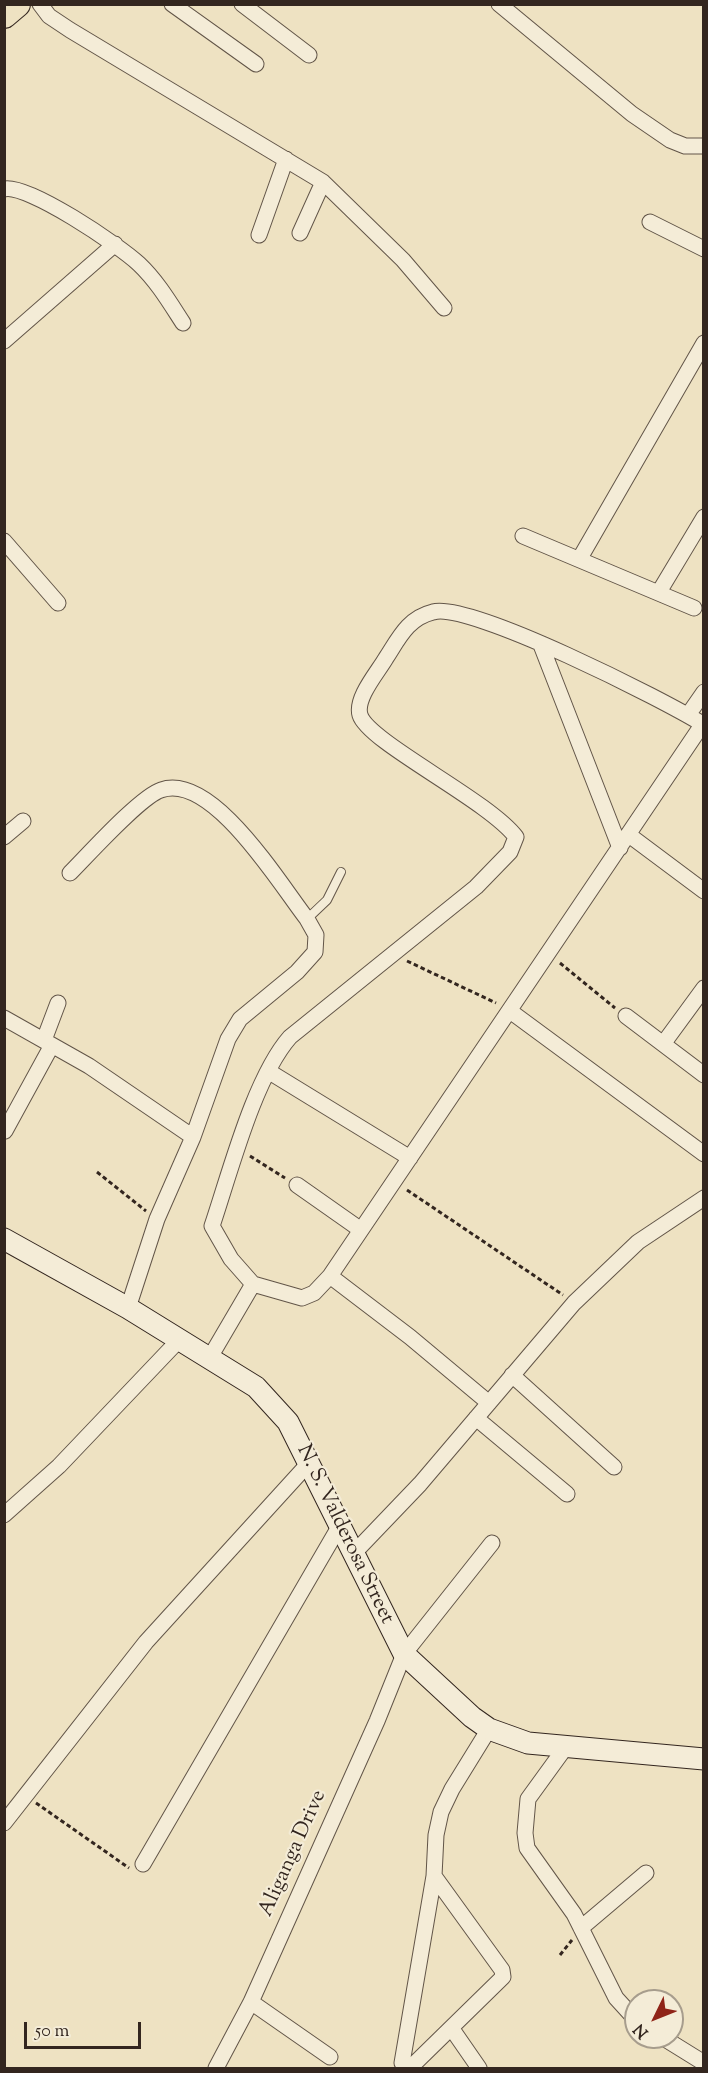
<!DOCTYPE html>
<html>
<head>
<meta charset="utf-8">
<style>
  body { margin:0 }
  #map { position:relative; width:708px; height:2073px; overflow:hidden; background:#eee2c2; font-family:"Sorts Mill Goudy",serif }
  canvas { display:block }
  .frame { position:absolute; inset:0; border:6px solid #33261f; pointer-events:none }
  .north { position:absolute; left:624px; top:1989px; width:60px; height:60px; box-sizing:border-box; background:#f4ecd7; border:2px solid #a79d8d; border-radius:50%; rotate:227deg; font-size:16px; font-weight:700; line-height:24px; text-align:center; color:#33261f }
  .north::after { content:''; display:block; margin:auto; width:21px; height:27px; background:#8f2418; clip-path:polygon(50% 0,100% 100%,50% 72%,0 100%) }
  .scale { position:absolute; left:24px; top:2022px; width:117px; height:27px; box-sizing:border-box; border:3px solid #33261f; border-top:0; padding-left:8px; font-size:18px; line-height:21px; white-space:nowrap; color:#33261f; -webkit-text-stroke:4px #f4ecd7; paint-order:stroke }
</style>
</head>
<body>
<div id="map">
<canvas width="708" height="2073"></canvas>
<div class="frame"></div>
<div class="north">N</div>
<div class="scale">50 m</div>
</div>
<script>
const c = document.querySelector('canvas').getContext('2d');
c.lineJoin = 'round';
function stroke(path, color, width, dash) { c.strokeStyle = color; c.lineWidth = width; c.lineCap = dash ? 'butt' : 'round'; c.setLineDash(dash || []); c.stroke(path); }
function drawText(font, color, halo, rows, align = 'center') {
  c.font = font + ' "Sorts Mill Goudy",serif'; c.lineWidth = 4.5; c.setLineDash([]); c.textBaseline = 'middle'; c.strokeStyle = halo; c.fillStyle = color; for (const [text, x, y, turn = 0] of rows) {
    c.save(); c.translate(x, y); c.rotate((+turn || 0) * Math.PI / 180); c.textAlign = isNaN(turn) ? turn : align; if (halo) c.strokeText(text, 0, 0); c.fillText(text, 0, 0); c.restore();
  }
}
const path = new Path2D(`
  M407,961L496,1003
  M560,963L615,1008
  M250,1156L285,1178
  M97,1172L146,1211
  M407,1190L563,1295
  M36,1803L129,1868
  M560,1955L572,1940`);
const service = new Path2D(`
  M307,919L327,900L341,872`);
const minor = new Path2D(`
  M40,4L49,16L70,30L323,182L403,260L444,308
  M172,4L256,64
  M242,4L309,55
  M499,4L632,114L670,140L685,146H704
  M4,189C27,183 120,246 139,264C157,281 170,303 183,323
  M650,222L704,249
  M300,233L323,182
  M259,235L286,159
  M4,341L115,244
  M523,536L694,608
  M4,541L58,603
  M580,558L704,343
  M659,592L704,517
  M541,645L620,848
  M688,715L704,692
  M629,835L704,891
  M4,837L23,821
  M70,873C88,855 140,797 161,790C212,772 279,883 307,919L316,935L315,952L297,972L240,1019L228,1039L193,1137L157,1219L128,1308
  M510,1011L704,1154
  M626,1016L704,1075
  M4,1018L89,1066L193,1137
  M44,1040L58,1003
  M663,1044L704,988
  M268,1071L410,1158
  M5,1131L52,1045
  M297,1185L361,1230
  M330,1276L410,1337L489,1403
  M253,1284L231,1259L212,1226C230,1173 254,1078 290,1037L476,887L510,852L516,837C488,800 368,742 360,715C355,698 378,672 386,658C399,638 408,618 433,612C469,601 666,701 704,725
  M209,1359L253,1284L302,1298L314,1293L330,1276L702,725
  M512,1375L614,1467
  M476,1418L567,1494
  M4,1515L59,1466L179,1340
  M353,1554L420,1484L574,1303L638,1242L704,1198
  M565,1748L528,1799L525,1833L527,1848L574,1914L616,1998L636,2020
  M4,1823L146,1642L309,1463
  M143,1864L339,1527
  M434,1876L502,1970L503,1977L411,2067L406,2068L402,2063L434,1876L436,1835L441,1812L452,1789L489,1729
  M581,1928L646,1873
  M251,2002L330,2057
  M452,2029L479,2068
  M662,2037L704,2063
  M216,2068L251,2002L377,1721L404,1654L492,1543`);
const secondary = new Path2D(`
  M4,1239L128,1308L256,1387L288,1422L404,1654L472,1717L489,1729L528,1743L704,1759`);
const trunk = new Path2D(`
  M4,15L17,4`);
const streetNames = [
  ["N. S. Valderosa Street",344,1535,64],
  ["Aliganga Drive",294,1854,-66]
];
stroke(service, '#625548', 10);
stroke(minor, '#625548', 17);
stroke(secondary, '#33261f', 23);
stroke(trunk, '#33261f', 28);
stroke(path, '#33261f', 3, [4.5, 3]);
stroke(service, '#f4ecd7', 8);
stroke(minor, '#f4ecd7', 15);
stroke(secondary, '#f4ecd7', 21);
stroke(trunk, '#eee2c2', 26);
drawText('21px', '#33261f', '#f4ecd7', streetNames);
</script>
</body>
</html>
